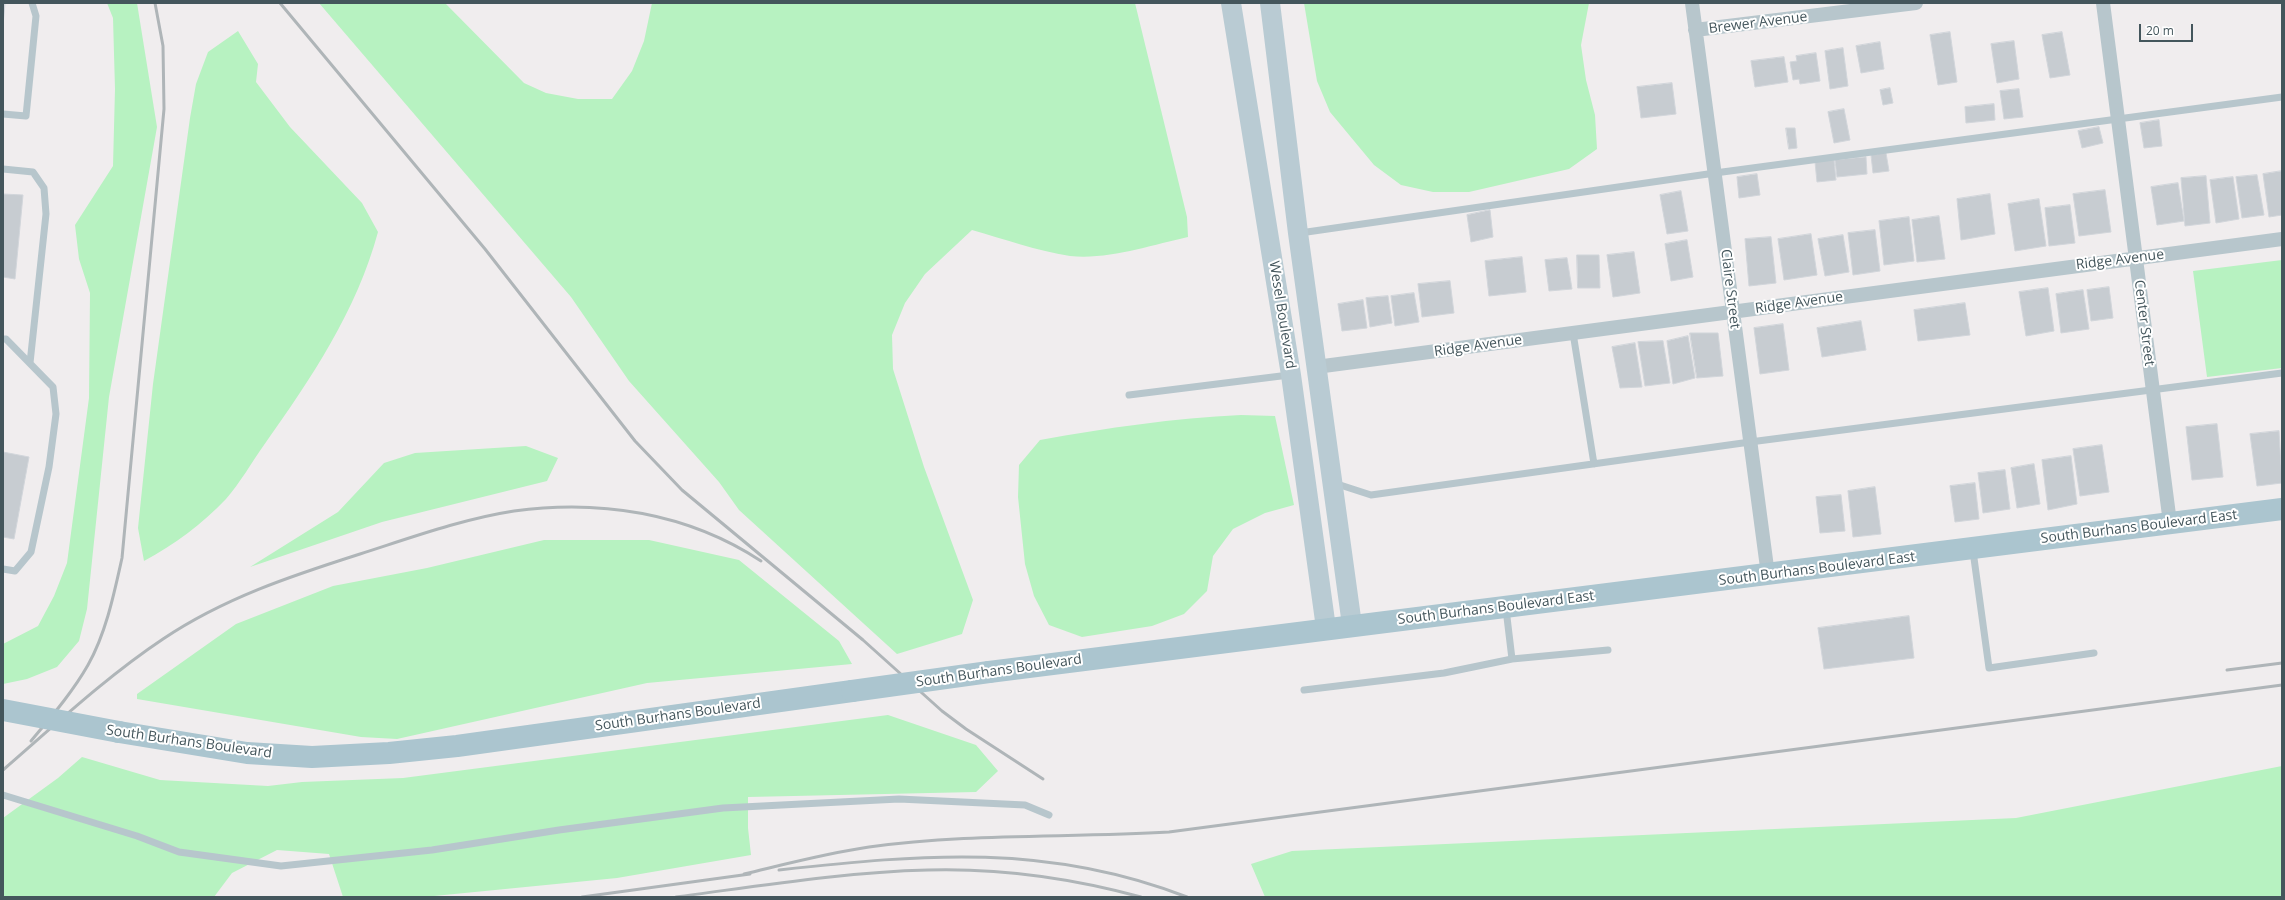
<!DOCTYPE html>
<html>
<head>
<meta charset="utf-8">
<style>
  body { margin:0 }
  #map { position:relative; width:2285px; height:900px; overflow:hidden; background:#f0edee; font-family:"Open Sans",sans-serif }
  canvas { display:block }
  .frame { position:absolute; inset:0; border:4px solid #44565c; pointer-events:none }
  .scale { position:absolute; left:2139px; top:24px; width:54px; height:18px; box-sizing:border-box; border:2px solid #44565c; border-top:0; padding-left:5px; font-size:12px; line-height:14px; white-space:nowrap; color:#44565c; -webkit-text-stroke:3px #fff; paint-order:stroke }
</style>
</head>
<body>
<div id="map">
<canvas width="2285" height="900"></canvas>
<div class="frame"></div>
<div class="scale">20 m</div>
</div>
<script>
const c = document.querySelector('canvas').getContext('2d');
c.lineJoin = 'round';
function fillPath(path, color) { c.fillStyle = color; c.fill(path, 'evenodd'); }
function stroke(path, color, width, dash) { c.strokeStyle = color; c.lineWidth = width; c.lineCap = dash ? 'butt' : 'round'; c.setLineDash(dash || []); c.stroke(path); }
function drawText(font, color, halo, rows, align = 'center') {
  c.font = font + ' "Open Sans",sans-serif'; c.lineWidth = 4; c.setLineDash([]); c.textBaseline = 'middle'; c.strokeStyle = halo; c.fillStyle = color; for (const [text, x, y, turn = 0] of rows) {
    c.save(); c.translate(x, y); c.rotate((+turn || 0) * Math.PI / 180); c.textAlign = isNaN(turn) ? turn : align; if (halo) c.strokeText(text, 0, 0); c.fillText(text, 0, 0); c.restore();
  }
}
const green = new Path2D(`
  M107,3H137L157,127L109,397L87,609L79,641L57,667L27,679L3,684V644L38,626L54,596L67,563L89,398L90,293L79,259L75,225L113,166L115,89L113,18Z
  M319,3H445L524,83L546,93L578,99H612L632,71L644,41L652,3H1135L1187,217L1188,237C1151,245 1109,260 1070,256C1037,251 1004,239 972,230L925,274L905,303L892,335L893,369L924,467L973,600L962,634L897,654L739,510L719,482L629,381L571,297Z
  M1304,3H1589L1581,45L1586,80L1595,115L1597,149L1569,169L1469,192H1433L1401,185L1374,165L1330,112L1317,81Z
  M238,31L258,64L256,82L290,127L362,203L378,232C357,310 311,379 264,445C252,462 240,483 226,499C202,524 174,545 144,561L138,528L153,384L190,118L196,84L208,52Z
  M2282,260V368L2207,377L2193,271Z
  M1241,415L1275,416L1294,505L1265,513L1233,529L1213,556L1207,591L1184,614L1152,626L1082,637L1049,625L1034,596L1025,564L1018,497L1019,465L1040,440C1107,428 1174,418 1241,415Z
  M526,446L558,458L547,481L382,522L250,567L338,512L384,463L415,453Z
  M544,540H649L739,560L839,641L852,664L647,683L397,739L361,737L137,699V694L236,624L333,586L427,568Z
  M888,715L976,745L998,771L976,792L748,797V828L751,855L617,878L424,897H343L329,854L277,850L232,873L214,897H3V818L58,778L82,757L160,780L268,786L302,782L403,778Z
  M2282,766V897H1265L1251,864L1292,851L2016,818Z`);
const building = new Path2D(`
  M3,3H5L3,26Z
  M1950,32L1957,82L1938,85L1930,35Z
  M2062,32L2070,75L2050,78L2042,35Z
  M2014,41L2019,79L1997,83L1991,44Z
  M1880,42L1884,69L1861,73L1856,46Z
  M1843,48L1848,86L1830,89L1825,51Z
  M1816,53L1820,81L1800,84L1799,79L1793,80L1790,62L1797,61L1796,56Z
  M1784,57L1788,82L1755,87L1751,61Z
  M1672,83L1676,114L1641,118L1637,87Z
  M1890,88L1893,103L1883,105L1880,90Z
  M2019,89L2023,117L2004,119L2000,91Z
  M1994,104L1995,120L1966,123L1965,107Z
  M1844,109L1850,140L1834,143L1828,112Z
  M2159,120L2162,146L2144,148L2140,123Z
  M2099,127L2103,143L2082,148L2078,131Z
  M1786,128H1795L1797,148L1789,149Z
  M1886,153L1889,171L1873,173L1871,155Z
  M1866,157L1867,174L1837,177L1835,160Z
  M1834,160L1836,180L1817,182L1815,162Z
  M2282,171V215L2269,217L2263,174Z
  M1757,174L1760,195L1739,198L1737,177Z
  M2257,175L2264,215L2242,218L2236,177Z
  M2206,176L2210,223L2185,226L2181,178Z
  M2233,177L2239,219L2216,223L2210,180Z
  M2178,183L2184,221L2157,225L2151,187Z
  M2105,190L2111,232L2079,236L2073,194Z
  M1681,191L1688,231L1667,234L1660,195Z
  M3,194L23,195L15,279L3,277Z
  M1990,194L1995,234L1961,240L1957,199Z
  M2039,199L2046,246L2015,251L2008,204Z
  M2070,205L2075,243L2049,246L2045,208Z
  M1490,210L1493,237L1471,242L1467,215Z
  M1939,216L1945,259L1917,262L1912,220Z
  M1909,217L1914,261L1884,265L1879,221Z
  M1875,230L1880,271L1853,275L1848,233Z
  M1811,234L1817,275L1784,280L1778,239Z
  M1843,235L1849,272L1825,276L1818,239Z
  M1771,237L1776,283L1749,286L1745,239Z
  M1687,240L1693,277L1671,281L1665,244Z
  M1634,252L1640,293L1613,297L1607,255Z
  M1577,255H1599L1600,288H1578Z
  M1522,257L1526,292L1489,296L1485,261Z
  M1567,258L1572,289L1549,291L1545,260Z
  M1450,281L1454,313L1422,317L1418,284Z
  M2109,287L2113,318L2091,321L2087,290Z
  M2048,288L2054,331L2026,336L2019,292Z
  M2083,290L2089,329L2061,333L2056,294Z
  M1414,293L1419,322L1395,326L1391,296Z
  M1388,296L1392,323L1370,327L1366,298Z
  M1363,300L1367,328L1342,331L1338,304Z
  M1965,303L1970,335L1918,341L1914,310Z
  M1861,321L1866,350L1822,357L1817,328Z
  M1783,324L1789,370L1760,374L1754,328Z
  M1690,333H1718L1723,376L1697,378Z
  M1688,336L1695,378L1673,384L1667,341Z
  M1663,341L1670,383L1645,386L1638,342Z
  M1635,343L1642,387L1620,388L1612,347Z
  M2217,424L2223,477L2192,480L2186,427Z
  M2279,431L2282,483L2257,486L2250,434Z
  M2102,445L2109,492L2080,496L2073,449Z
  M3,452L29,457L14,539L3,537Z
  M2071,456L2077,504L2048,510L2042,460Z
  M2034,464L2040,504L2017,508L2011,468Z
  M2005,470L2010,509L1983,513L1978,473Z
  M1975,483L1979,519L1955,522L1950,486Z
  M1875,487L1881,534L1853,537L1848,491Z
  M1841,495L1845,531L1820,533L1816,497Z
  M1909,616L1914,658L1824,669L1818,628Z`);
const lane = new Path2D(`
  M3,114L26,116L36,16L32,3
  M3,169L33,172L44,188L46,214L30,363
  M1300,233L1715,173L2282,97
  M1573,333L1594,464
  M3,339H6L53,387L56,414L49,467L31,552L15,571L3,569
  M1129,395L1289,375
  M1334,483L1371,495L1750,442L2282,373
  M1973,551L1989,668L2094,653
  M1506,609L1512,659L1608,650
  M1304,690L1444,673L1512,659
  M3,795L137,836L179,852L281,866L432,850L559,830L723,808L899,799L1025,805L1049,815`);
const street = new Path2D(`
  M1692,3L1768,575
  M2103,3L2170,523
  M1695,30L1916,3
  M1316,367L2282,239`);
const secondary = new Path2D(`
  M1231,3L1291,375L1326,628
  M1270,3L1298,233L1352,625`);
const primary = new Path2D(`
  M989,672C1420,616 1851,565 2282,509
  M119,732L247,753L312,757L389,753L457,746L852,691`);
const rail = new Path2D(`
  M280,3L485,249L635,441L682,490L863,640L942,711L966,729L1043,779
  M2227,670L2282,663
  M31,741C51,717 72,693 88,665C106,633 114,594 122,558L164,109L163,46L155,3
  M3,770C55,725 106,677 163,639C224,598 291,576 360,554C410,538 462,519 514,511C600,499 688,513 761,561
  M779,870C924,854 1048,843 1187,897
  M744,874C786,864 827,853 869,847C968,833 1069,838 1169,832L2282,685
  M582,897L750,874
  M676,897C759,886 844,872 928,870C1000,868 1071,878 1141,897`);
const primaryBridge = new Path2D(`
  M852,691L989,672
  M3,710L119,732`);
const streetNames = [
  ["Brewer Avenue",1758,23,-7],
  ["Ridge Avenue",2120,260,-7],
  ["Claire Street",1730,289,83],
  ["Ridge Avenue",1799,303,-8],
  ["Wesel Boulevard",1282,315,81],
  ["Center Street",2144,323,83],
  ["Ridge Avenue",1478,346,-8],
  ["South Burhans Boulevard East",2139,527,-7],
  ["South Burhans Boulevard East",1817,569,-7],
  ["South Burhans Boulevard East",1496,608,-7],
  ["South Burhans Boulevard",999,671,-8],
  ["South Burhans Boulevard",678,715,-8],
  ["South Burhans Boulevard",189,742,8]
];
fillPath(green, '#b7f2c1');
fillPath(building, '#c7ccd1');
stroke(building, '#d1d5da', 1);
stroke(lane, '#b7c6cc', 7);
stroke(street, '#b7c6cc', 14);
stroke(secondary, '#b9cbd3', 20);
stroke(primary, '#abc5cf', 22);
stroke(rail, '#afb5b8', 3);
stroke(primaryBridge, '#abc5cf', 22);
drawText('14px', '#44565c', '#fff', streetNames);
</script>
</body>
</html>
